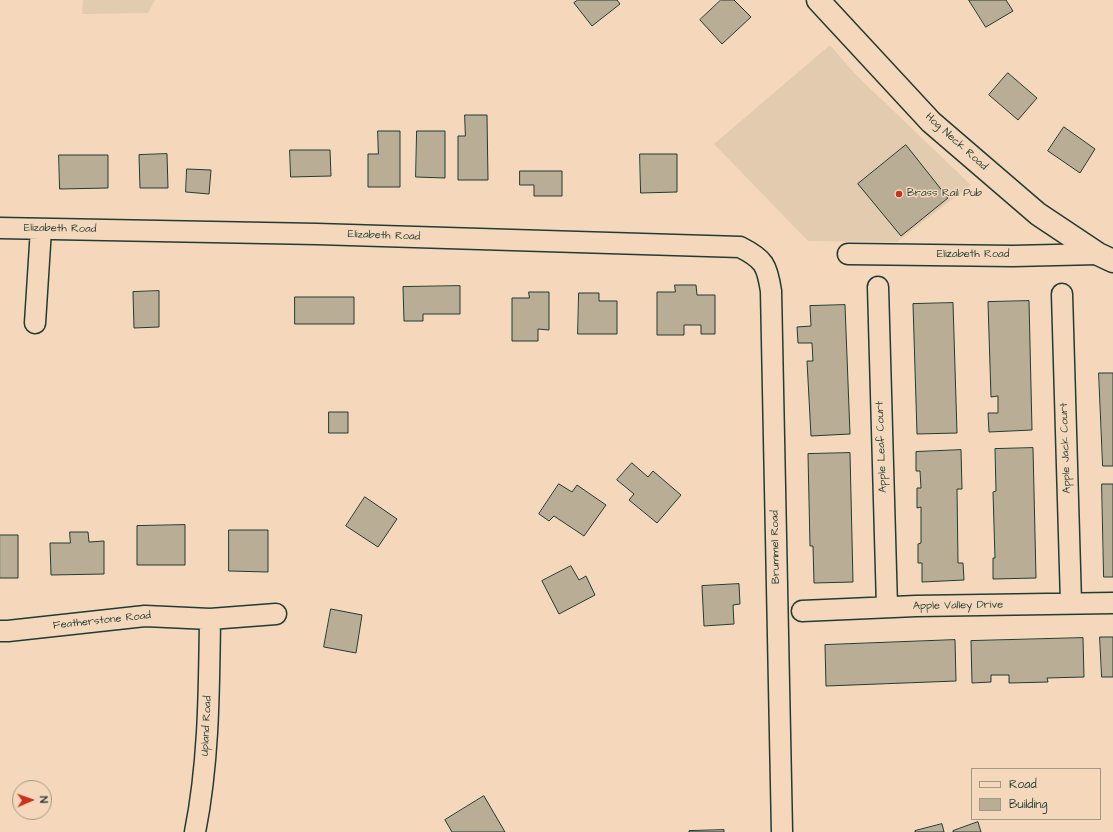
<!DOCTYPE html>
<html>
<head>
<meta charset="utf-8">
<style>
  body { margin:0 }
  #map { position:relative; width:1113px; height:832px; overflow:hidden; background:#f5d8bb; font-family:"Architects Daughter",sans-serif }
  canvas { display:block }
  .legend { position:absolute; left:971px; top:768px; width:130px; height:52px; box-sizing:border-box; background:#f5d8bb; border:1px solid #9f9a85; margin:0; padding:5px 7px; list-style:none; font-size:12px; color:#1f3d34 }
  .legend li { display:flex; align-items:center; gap:8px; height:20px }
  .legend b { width:20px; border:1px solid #9f9a85 }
  .north { position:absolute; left:12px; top:780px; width:40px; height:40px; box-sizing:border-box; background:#f5d8bb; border:1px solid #9f9a85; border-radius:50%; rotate:88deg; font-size:11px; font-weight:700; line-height:16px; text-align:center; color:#1f3d34 }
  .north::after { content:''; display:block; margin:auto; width:14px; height:18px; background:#c8321e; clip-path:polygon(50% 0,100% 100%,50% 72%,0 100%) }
</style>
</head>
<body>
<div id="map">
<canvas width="1113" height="832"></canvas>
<ul class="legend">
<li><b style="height:5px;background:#f5d8bb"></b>Road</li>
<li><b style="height:11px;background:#b9ad96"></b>Building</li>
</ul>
<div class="north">N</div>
</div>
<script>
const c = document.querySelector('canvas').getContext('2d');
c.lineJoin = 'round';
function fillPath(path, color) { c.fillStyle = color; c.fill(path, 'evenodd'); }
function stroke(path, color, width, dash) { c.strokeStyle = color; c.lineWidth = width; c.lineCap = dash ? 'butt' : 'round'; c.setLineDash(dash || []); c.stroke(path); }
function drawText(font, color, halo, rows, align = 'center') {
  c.font = font + ' "Architects Daughter",sans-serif'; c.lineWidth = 3; c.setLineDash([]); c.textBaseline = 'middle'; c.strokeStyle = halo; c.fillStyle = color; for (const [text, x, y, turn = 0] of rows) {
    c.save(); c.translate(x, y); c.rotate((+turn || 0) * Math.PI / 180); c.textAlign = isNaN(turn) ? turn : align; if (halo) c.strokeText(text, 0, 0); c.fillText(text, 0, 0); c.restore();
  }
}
const built = new Path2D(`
  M83,0H155L148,13L82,14Z
  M830,45L855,74L971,185L897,242L808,241L714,144Z`);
const building = new Path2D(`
  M578,0H617L620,4L592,26L574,3Z
  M721,0H734L751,17L722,44L700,20Z
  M969,0H1006L1013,11L986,27Z
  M1008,73L1037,98L1018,120L989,95Z
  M465,115H487L488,180H458V136H465Z
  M1064,127L1095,149L1080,173L1048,151Z
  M378,131H400V187H368V154H378Z
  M417,131H445V178L416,177Z
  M906,145L948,198L901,236L858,184Z
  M290,150H330L331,176L291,177Z
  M167,154L168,188H140L139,155Z
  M640,154H677V192L641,193Z
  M59,155H108V188L60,189Z
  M187,169L211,170L209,194L186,192Z
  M520,171H562V196H534V185H520Z
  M675,285H696L697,295H715V334H701V325H684V335H657V292H675Z
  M460,286V314H423V321H404L403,287Z
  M159,291V327L134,328L133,292Z
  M529,292H549V330L538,329V341H512V298H529Z
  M579,293H599V301H617V334H578Z
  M295,297H354V324H295Z
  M1029,301L1032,430L989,432L988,413H998V396L991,397L988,302Z
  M953,303L957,433L917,434L913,304Z
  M845,305L850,434L811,436L807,361H813L812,343H798L797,327L811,326L810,306Z
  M1099,373H1113V466H1103Z
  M329,412H348V433H329Z
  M1033,448L1036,578L993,579V558H995L993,492L996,491L995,449Z
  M961,450L962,489H957L958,563H963L964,580L922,582V563H918V544L921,543V507L917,508V488H921L920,471H916V452Z
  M850,453L853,582L814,583L813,546H810L808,454Z
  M632,463L648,477L653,471L681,495L657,523L629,500L634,494L617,480Z
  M559,484L572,492L577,485L606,505L584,536L554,516L549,521L539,514Z
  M1102,484H1113V577H1104Z
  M365,497L397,519L378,547L346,526Z
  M185,525V565H137V526Z
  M229,530H268V572L229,571Z
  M70,532H88L89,542L104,541V574L51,575L50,543H70Z
  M0,535H18V578H0Z
  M571,566L579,580L586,576L595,595L559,614L542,581Z
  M739,584L740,604L733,605L734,624L704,626L702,586Z
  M331,609L362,615L356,653L324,647Z
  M1100,637H1113V677H1102Z
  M1083,638L1084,677L1047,678L1048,682L1009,683V675H991V682L972,683L971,641Z
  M955,640L956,681L826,686L825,645Z
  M484,796L505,832H452L445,820Z
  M978,822L981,832H953V831Z
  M942,824L944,832H915V831Z
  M724,830V832H689V831Z`);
const minor = new Path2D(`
  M0,228L317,234L740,247C764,259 767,265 771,291L782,832
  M848,254L1013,256L1098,254
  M878,287L887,607
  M1062,294L1071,603
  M35,323L41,229
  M802,611L916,606L1113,603
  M0,631H8L145,616L210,619L276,614
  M195,832C209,762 209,690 210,619`);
const major = new Path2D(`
  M818,0L931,122L1038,214L1098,254L1113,261`);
const markers = [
  [899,194,4,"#c8321e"]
];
const streetNames = [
  ["Hog Neck Road",956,142,42],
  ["Elizabeth Road",60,229,1],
  ["Elizabeth Road",384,236,2],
  ["Elizabeth Road",973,255],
  ["Apple Leaf Court",882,447,-92],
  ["Apple Jack Court",1066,448,-92],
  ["Brummel Road",776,547,-91],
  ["Apple Valley Drive",958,606,-1],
  ["Featherstone Road",102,621,-6],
  ["Upland Road",207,726,-87]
];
const poiNames = [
  ["Brass Rail Pub",907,194]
];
fillPath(built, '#e3cbb0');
fillPath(building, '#b9ad96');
stroke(building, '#1f3d34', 1);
stroke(minor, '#1f3d34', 23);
stroke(major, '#1f3d34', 25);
stroke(minor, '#f5d8bb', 20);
stroke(major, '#f5d8bb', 22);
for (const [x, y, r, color] of markers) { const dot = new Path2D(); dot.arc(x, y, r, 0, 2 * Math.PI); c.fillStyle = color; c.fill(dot); stroke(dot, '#f5d8bb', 1.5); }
drawText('11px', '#1f3d34', '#f5d8bb', streetNames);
drawText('11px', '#1f3d34', '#f5d8bb', poiNames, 'left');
</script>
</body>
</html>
